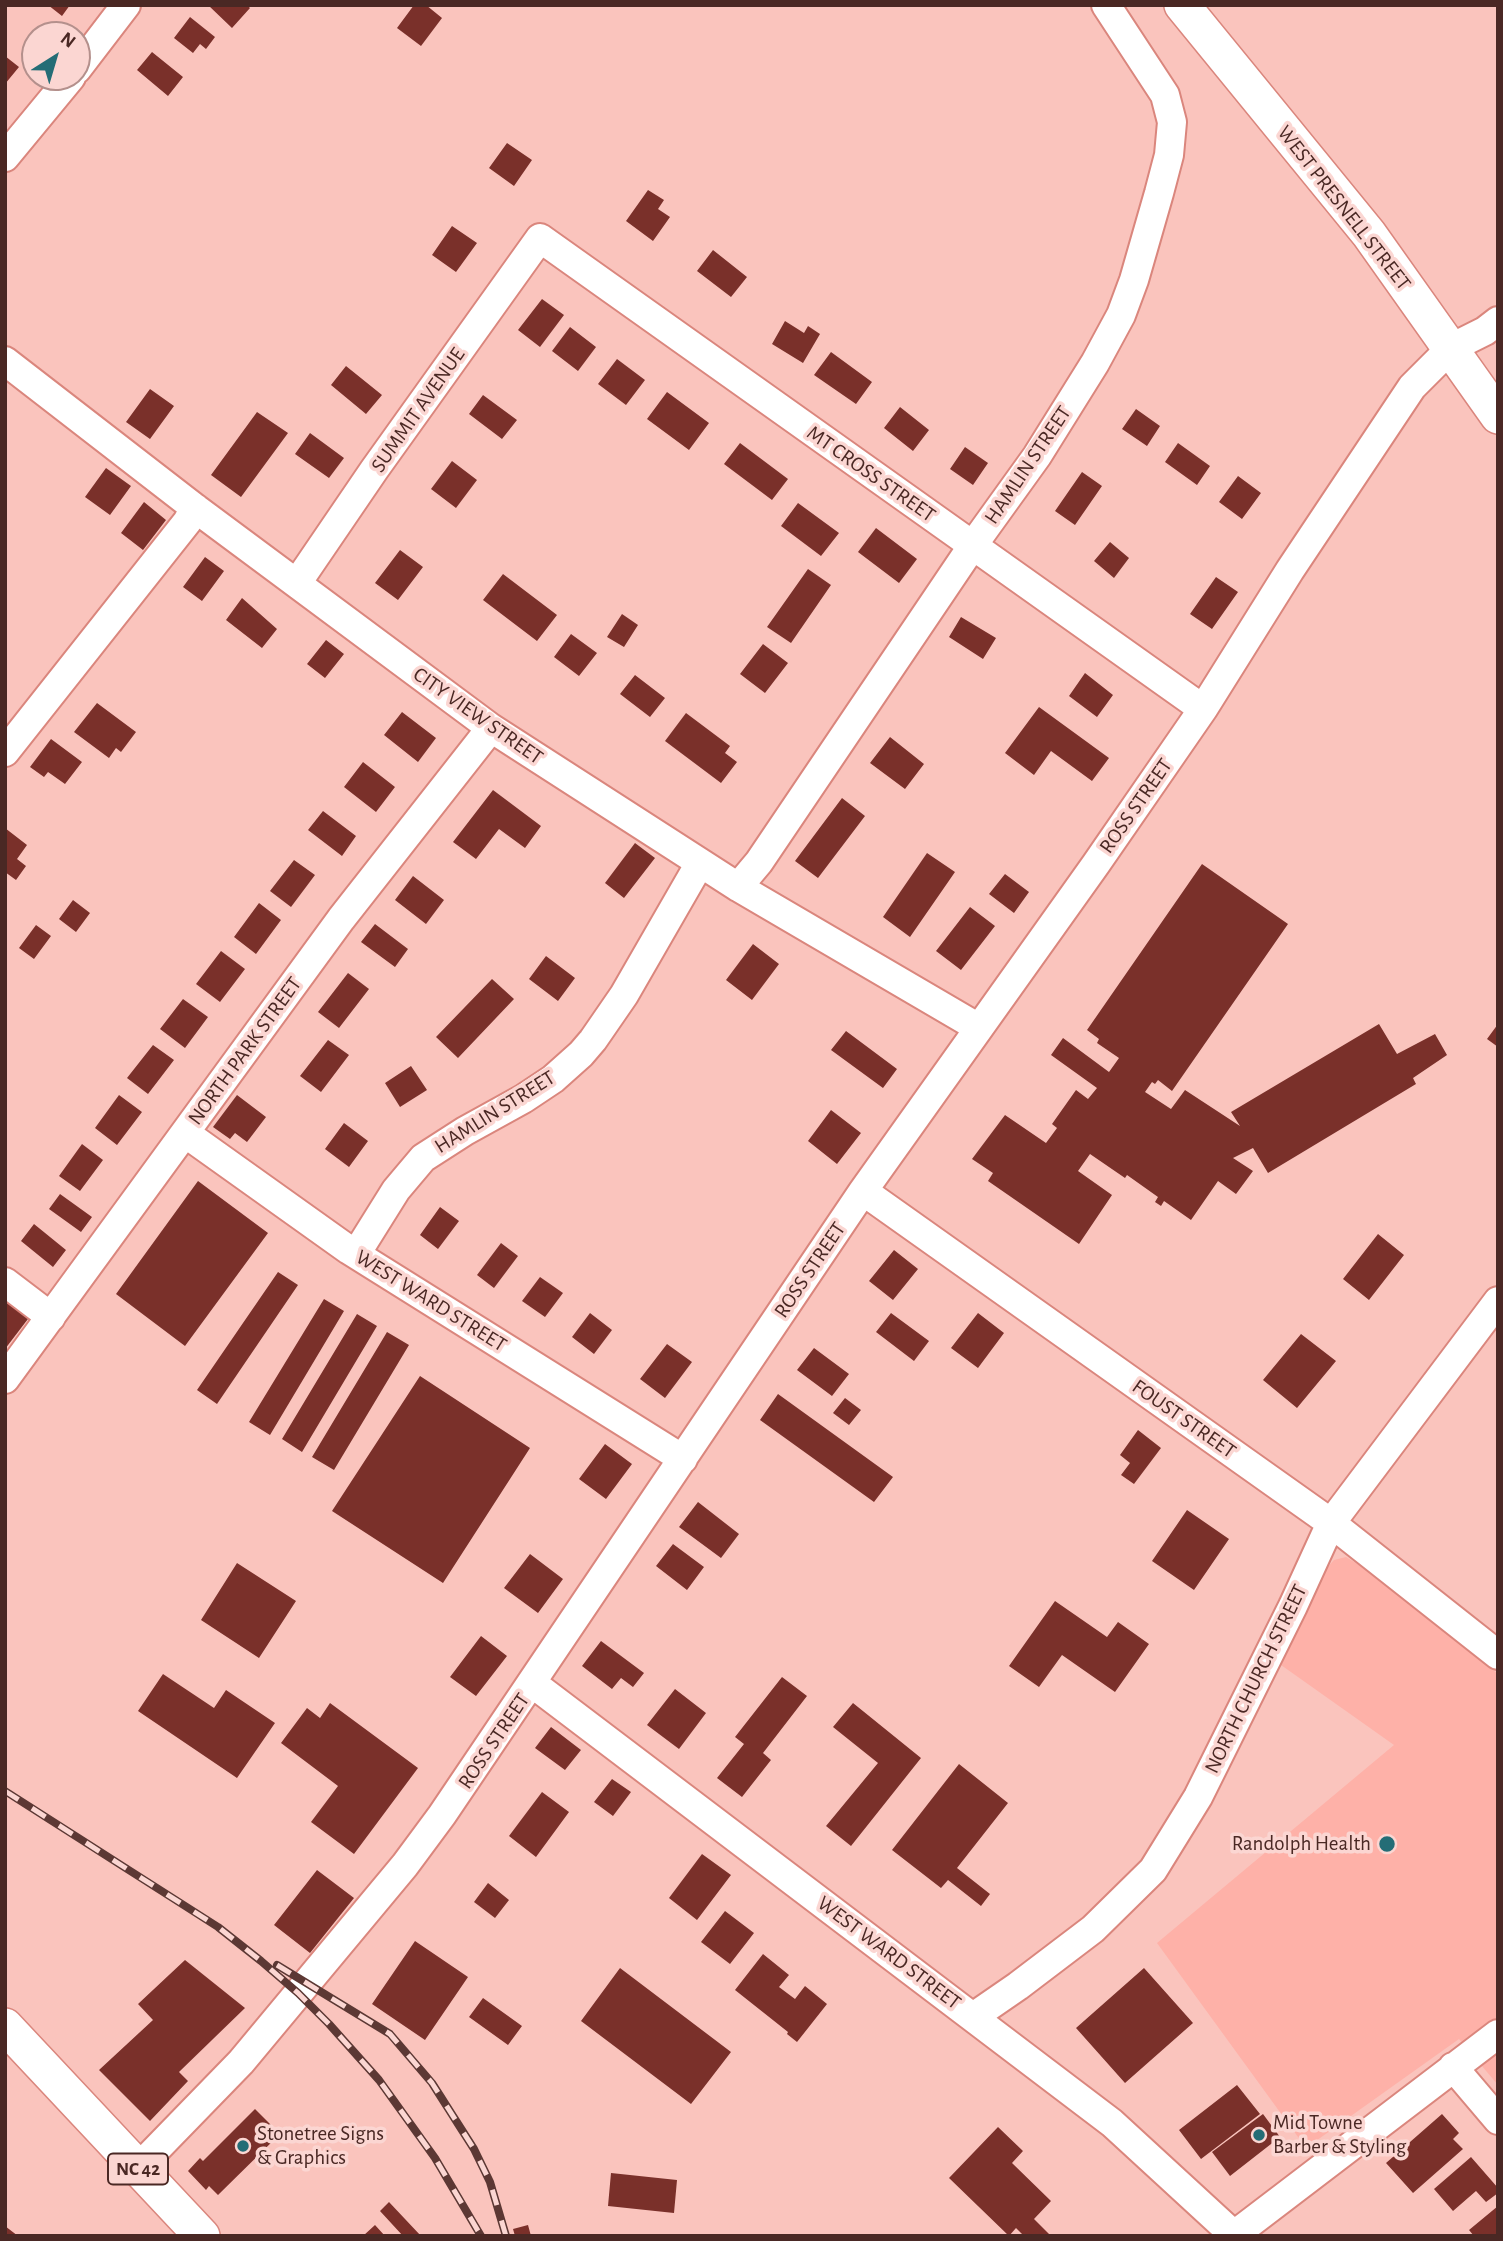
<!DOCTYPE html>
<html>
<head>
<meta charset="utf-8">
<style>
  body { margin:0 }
  #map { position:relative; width:1503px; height:2241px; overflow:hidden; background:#fac4bd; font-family:"Alegreya Sans",sans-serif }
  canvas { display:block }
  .frame { position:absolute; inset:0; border:7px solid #4a2824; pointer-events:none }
  .north { position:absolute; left:21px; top:21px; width:70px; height:70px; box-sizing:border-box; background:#fbd6d2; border:2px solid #b4908c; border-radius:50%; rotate:37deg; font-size:19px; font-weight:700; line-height:28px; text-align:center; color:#4a2824 }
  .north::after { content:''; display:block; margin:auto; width:24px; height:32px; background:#246d76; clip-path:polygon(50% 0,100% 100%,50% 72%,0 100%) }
</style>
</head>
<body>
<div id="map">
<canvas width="1503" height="2241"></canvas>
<div class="frame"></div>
<div class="north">N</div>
</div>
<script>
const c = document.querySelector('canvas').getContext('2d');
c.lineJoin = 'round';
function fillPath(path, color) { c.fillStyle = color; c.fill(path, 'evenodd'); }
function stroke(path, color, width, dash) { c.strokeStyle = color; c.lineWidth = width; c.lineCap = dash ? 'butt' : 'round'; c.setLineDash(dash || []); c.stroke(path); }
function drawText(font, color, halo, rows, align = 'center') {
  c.font = font + ' "Alegreya Sans",sans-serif'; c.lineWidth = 7; c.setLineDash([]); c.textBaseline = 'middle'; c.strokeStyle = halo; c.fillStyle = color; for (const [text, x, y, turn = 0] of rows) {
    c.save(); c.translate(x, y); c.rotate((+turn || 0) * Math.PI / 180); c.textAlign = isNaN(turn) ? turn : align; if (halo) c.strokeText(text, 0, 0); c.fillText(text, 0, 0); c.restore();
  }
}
const built = new Path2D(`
  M1346,1557L1359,1565L1498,1674V2085L1459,2039L1306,2148L1157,1943L1394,1745L1281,1665L1325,1570L1334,1560Z`);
const building = new Path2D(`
  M48,5H70L62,16Z
  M208,5H247L250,8L232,28Z
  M414,5H426L442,18L421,46L397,28Z
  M190,17L215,37L206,49L200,44L193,53L174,38Z
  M152,52L183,77L168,96L137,70Z
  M5,56L19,67L5,84Z
  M507,143L532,160L514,186L489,168Z
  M648,190L664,200L658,209L670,217L653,241L626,221Z
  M452,226L477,243L456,272L432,255Z
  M713,250L747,277L731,297L697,271Z
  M542,299L564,315L540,347L518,330Z
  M785,321L804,333L808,326L820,334L803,363L772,344Z
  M570,327L596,347L578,371L552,351Z
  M831,352L872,382L856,404L814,375Z
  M617,359L645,380L626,405L598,384Z
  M346,366L382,395L366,414L331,385Z
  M150,389L174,406L150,439L126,422Z
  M667,392L709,423L689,450L647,419Z
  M483,395L517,420L502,439L469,414Z
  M900,407L929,430L913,451L884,428Z
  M1136,409L1160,426L1147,446L1122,429Z
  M257,412L288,433L241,497L211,475Z
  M310,433L344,458L329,478L295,454Z
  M740,443L788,479L772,500L724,464Z
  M1178,443L1210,466L1197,485L1165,462Z
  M965,447L988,463L973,485L950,469Z
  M452,461L477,480L456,508L431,489Z
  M106,468L131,486L110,515L85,497Z
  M1082,472L1102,486L1075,525L1055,511Z
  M1238,476L1261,493L1242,519L1219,502Z
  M144,502L166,520L143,550L121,533Z
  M798,503L839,533L821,556L781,526Z
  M876,528L917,559L899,583L858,552Z
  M1110,542L1129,558L1114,578L1094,561Z
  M400,550L423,567L398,600L375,583Z
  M205,557L224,571L202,601L183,587Z
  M808,569L831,585L791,643L767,627Z
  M503,574L557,615L537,641L483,600Z
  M1216,577L1238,592L1212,629L1190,614Z
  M242,598L277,629L262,648L226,620Z
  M622,614L638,625L624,647L607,637Z
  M961,617L996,638L983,659L949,637Z
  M571,634L597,653L579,676L554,657Z
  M326,640L344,654L325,678L307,664Z
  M763,644L788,663L765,693L740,674Z
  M1085,673L1113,695L1097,717L1069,696Z
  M635,675L665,698L650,717L620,694Z
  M97,703L136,732L121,752L116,748L109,758L74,732Z
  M1039,707L1109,758L1092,781L1051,751L1034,775L1005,753Z
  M402,712L436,738L418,762L384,735Z
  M686,713L730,746L725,753L737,762L721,783L665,741Z
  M890,737L924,764L905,789L870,763Z
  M51,739L82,762L65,784L48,772L44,777L30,767Z
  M363,762L395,787L376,812L344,787Z
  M493,790L541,826L525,848L499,829L476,859L453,842Z
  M842,798L865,816L818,878L795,861Z
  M323,811L356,836L342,856L308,830Z
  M5,828L27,845L17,859L26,866L16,880L5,872Z
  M635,843L655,858L624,898L605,883Z
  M927,853L955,872L910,937L883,917Z
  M294,860L315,875L291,907L270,891Z
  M1202,864L1288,924L1172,1091L1158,1080L1155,1084L1152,1082L1145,1092L1171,1109L1185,1090L1240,1126L1231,1112L1379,1024L1397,1054L1435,1034L1447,1055L1413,1078L1416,1084L1268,1173L1253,1148L1233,1158L1253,1171L1236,1194L1218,1181L1191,1220L1164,1201L1161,1206L1155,1202L1158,1197L1127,1175L1125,1178L1090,1154L1078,1171L1112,1195L1079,1244L988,1181L993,1173L972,1159L1005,1115L1046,1143L1057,1128L1052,1124L1076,1090L1088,1099L1097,1088L1051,1055L1063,1038L1109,1072L1119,1058L1097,1043L1099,1039L1087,1030Z
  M1005,874L1029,892L1014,913L989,894Z
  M413,876L444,900L426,924L395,900Z
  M73,900L90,913L76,932L59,919Z
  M259,903L281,920L256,954L234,937Z
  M970,907L995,926L961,970L936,951Z
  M375,924L408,949L395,967L361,942Z
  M36,925L51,936L34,959L19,948Z
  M753,944L779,964L752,1000L726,980Z
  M221,951L245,969L220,1002L196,984Z
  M546,956L575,978L558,1001L529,979Z
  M348,973L369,989L339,1028L318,1012Z
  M492,979L514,999L458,1058L436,1037Z
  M183,999L208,1017L185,1048L160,1029Z
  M1498,1024V1047L1487,1039Z
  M846,1031L897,1069L883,1088L831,1050Z
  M328,1040L349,1055L321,1092L300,1076Z
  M153,1045L174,1060L148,1094L127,1078Z
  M411,1066L427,1090L400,1107L385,1083Z
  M119,1095L142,1112L117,1145L95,1128Z
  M237,1095L266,1117L247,1142L235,1133L230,1139L213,1127Z
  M831,1110L861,1133L837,1164L808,1141Z
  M344,1123L368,1141L349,1167L325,1149Z
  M82,1144L103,1160L80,1191L59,1176Z
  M198,1181L268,1233L185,1346L116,1294Z
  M60,1194L92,1217L81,1232L49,1209Z
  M440,1207L459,1221L438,1249L420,1235Z
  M34,1224L66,1250L53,1267L21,1241Z
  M1378,1234L1404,1255L1369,1300L1343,1279Z
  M501,1243L518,1256L494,1288L477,1275Z
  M894,1250L918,1269L893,1300L869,1281Z
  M278,1272L298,1285L217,1404L197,1390Z
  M540,1277L563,1293L545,1317L522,1301Z
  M5,1296L31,1315L5,1349Z
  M324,1299L344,1311L270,1435L249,1422Z
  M590,1313L612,1330L594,1354L572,1337Z
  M891,1313L929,1341L914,1361L876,1332Z
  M978,1313L1004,1333L978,1368L951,1348Z
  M357,1314L377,1326L302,1452L282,1439Z
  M387,1332L409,1345L334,1470L312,1457Z
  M1301,1334L1336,1361L1297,1408L1263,1380Z
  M667,1344L692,1362L665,1398L640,1379Z
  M814,1348L849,1374L832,1396L797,1370Z
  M420,1376L530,1448L443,1583L332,1511Z
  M778,1394L893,1477L874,1502L760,1420Z
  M845,1398L861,1410L849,1425L833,1413Z
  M1138,1430L1161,1448L1134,1484L1121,1475L1130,1463L1120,1455Z
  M605,1444L632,1464L606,1499L579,1479Z
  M698,1502L739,1534L721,1558L679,1527Z
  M1187,1510L1229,1539L1194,1590L1152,1561Z
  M673,1544L704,1567L687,1590L656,1566Z
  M530,1554L563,1579L538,1613L504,1588Z
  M237,1563L296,1601L259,1658L201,1620Z
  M1055,1601L1107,1637L1118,1622L1149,1644L1115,1692L1062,1655L1039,1687L1009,1666Z
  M481,1636L507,1656L476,1696L450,1677Z
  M601,1641L644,1673L633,1687L621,1678L612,1689L582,1666Z
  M163,1674L214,1708L226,1690L275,1723L237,1778L138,1711Z
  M782,1677L807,1696L763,1753L771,1760L742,1797L717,1778L744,1744L735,1737Z
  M675,1689L706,1713L679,1749L647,1725Z
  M330,1703L418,1768L354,1854L311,1822L338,1786L281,1743L307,1708L320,1718Z
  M853,1703L921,1758L851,1846L826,1826L878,1763L833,1727Z
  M551,1727L581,1750L565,1770L535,1748Z
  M959,1764L1008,1803L957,1868L990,1894L981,1906L948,1880L941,1888L892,1850Z
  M612,1779L631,1792L613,1816L594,1802Z
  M542,1792L569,1812L536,1857L509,1836Z
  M702,1854L731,1875L697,1920L669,1898Z
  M317,1870L354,1898L310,1953L274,1925Z
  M488,1883L509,1900L495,1918L474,1902Z
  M725,1911L754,1933L730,1964L701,1942Z
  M415,1941L468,1977L425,2040L372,2004Z
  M763,1954L789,1975L779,1987L795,1999L805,1986L827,2004L797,2042L787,2034L788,2032L735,1990Z
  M185,1960L245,2008L179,2072L188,2081L150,2121L99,2070L153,2020L138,2004Z
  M620,1968L731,2052L691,2104L581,2021Z
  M1144,1968L1193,2023L1125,2083L1076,2028Z
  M483,1998L522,2026L508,2045L469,2017Z
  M1237,2085L1260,2114L1201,2159L1179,2130Z
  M255,2109L280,2134L218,2195L209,2186L206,2190L188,2171L200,2158L203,2161Z
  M1263,2114L1280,2137L1230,2176L1212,2152Z
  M1442,2114L1459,2133L1453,2139L1463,2149L1413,2193L1386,2163Z
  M998,2127L1023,2151L1012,2163L1051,2201L1034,2219L1051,2236H1024L1016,2228L1009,2236L949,2178Z
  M1471,2157L1498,2188V2193L1486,2202L1476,2191L1453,2211L1434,2189Z
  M611,2173L677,2180L674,2213L608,2206Z
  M389,2202L421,2236H403L380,2211Z
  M1498,2206V2236H1474L1469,2230Z
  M375,2225L385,2236H363Z
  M528,2225L531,2236H515L513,2229Z
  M5,2226L18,2236H5Z`);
const minor = new Path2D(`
  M77,69L126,5
  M5,157L71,77
  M5,361L195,508L491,728L738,887L979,1028
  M297,583L374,470L540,238L1203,709
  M5,752L187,522L195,508
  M738,887L759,862L973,545L1037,456L1095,363L1121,315L1134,280L1159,193L1169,155L1172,122L1165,95L1106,5
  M185,1133L349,1250L683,1459
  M863,1191L1331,1523L1498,1655
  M356,1254L396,1190L423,1158L465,1131L523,1099L553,1079L581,1054L593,1040L624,995L700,863
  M5,1282L51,1317
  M5,1379L341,919L491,728
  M532,1683L1112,2123L1235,2236
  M973,2017L1018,1986L1093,1929L1153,1870L1198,1797L1293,1606L1331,1523L1498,1301
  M1453,2067L1498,2120
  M138,2168L241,2062L405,1865L442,1815L863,1191L1096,864L1203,709L1290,570L1412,387L1451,348L1485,331L1498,321
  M1233,2236L1498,2034`);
const major = new Path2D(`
  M1182,5L1369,234L1498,416
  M5,2026L202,2236`);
const rail = new Path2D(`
  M5,1791L218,1927L261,1961L298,1993L329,2024L379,2080L435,2158L481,2236
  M277,1965L390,2034L432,2083L474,2149L490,2182L506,2236`);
const markers = [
  [1387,1844,9,"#246d76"],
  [1259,2135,7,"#246d76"],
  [243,2146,7,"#246d76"]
];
const shields = [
  [138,2169,60]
];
const shieldNames = [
  ["NC 42",138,2169]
];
const streetNames = [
  ["WEST PRESNELL STREET",1344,208,52],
  ["SUMMIT AVENUE",418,410,-55],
  ["HAMLIN STREET",1028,465,-56],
  ["MT CROSS STREET",871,474,35],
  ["CITY VIEW STREET",478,716,35],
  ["ROSS STREET",1136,806,-55],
  ["NORTH PARK STREET",245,1051,-54],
  ["HAMLIN STREET",495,1112,-32],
  ["ROSS STREET",810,1270,-56],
  ["WEST WARD STREET",431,1301,32],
  ["FOUST STREET",1184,1419,35],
  ["NORTH CHURCH STREET",1256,1679,-64],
  ["ROSS STREET",494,1741,-56],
  ["WEST WARD STREET",889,1953,37]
];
const poiNames = [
  ["Randolph Health",1371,1844,"right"],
  ["Mid Towne",1273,2123],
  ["Barber & Styling",1273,2147],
  ["Stonetree Signs",257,2134],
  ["& Graphics",257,2158]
];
fillPath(built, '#feb1a8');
fillPath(building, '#7a302a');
stroke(minor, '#da867d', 32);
stroke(major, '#da867d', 38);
stroke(minor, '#fff', 28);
stroke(major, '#fff', 35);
stroke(rail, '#5c3834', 8);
stroke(rail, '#fbd6d2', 5, [16]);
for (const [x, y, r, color] of markers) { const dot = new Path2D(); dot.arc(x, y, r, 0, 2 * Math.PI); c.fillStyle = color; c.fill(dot); stroke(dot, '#fbd6d2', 2.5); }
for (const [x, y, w] of shields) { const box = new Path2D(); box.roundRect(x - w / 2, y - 15.5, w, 31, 5); c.fillStyle = '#fbd6d2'; c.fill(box); stroke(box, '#4a2824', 2); }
drawText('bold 19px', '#4a2824', null, shieldNames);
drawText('21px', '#4a2824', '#fbd6d2', streetNames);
drawText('21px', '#4a2824', '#fbd6d2', poiNames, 'left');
</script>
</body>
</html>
